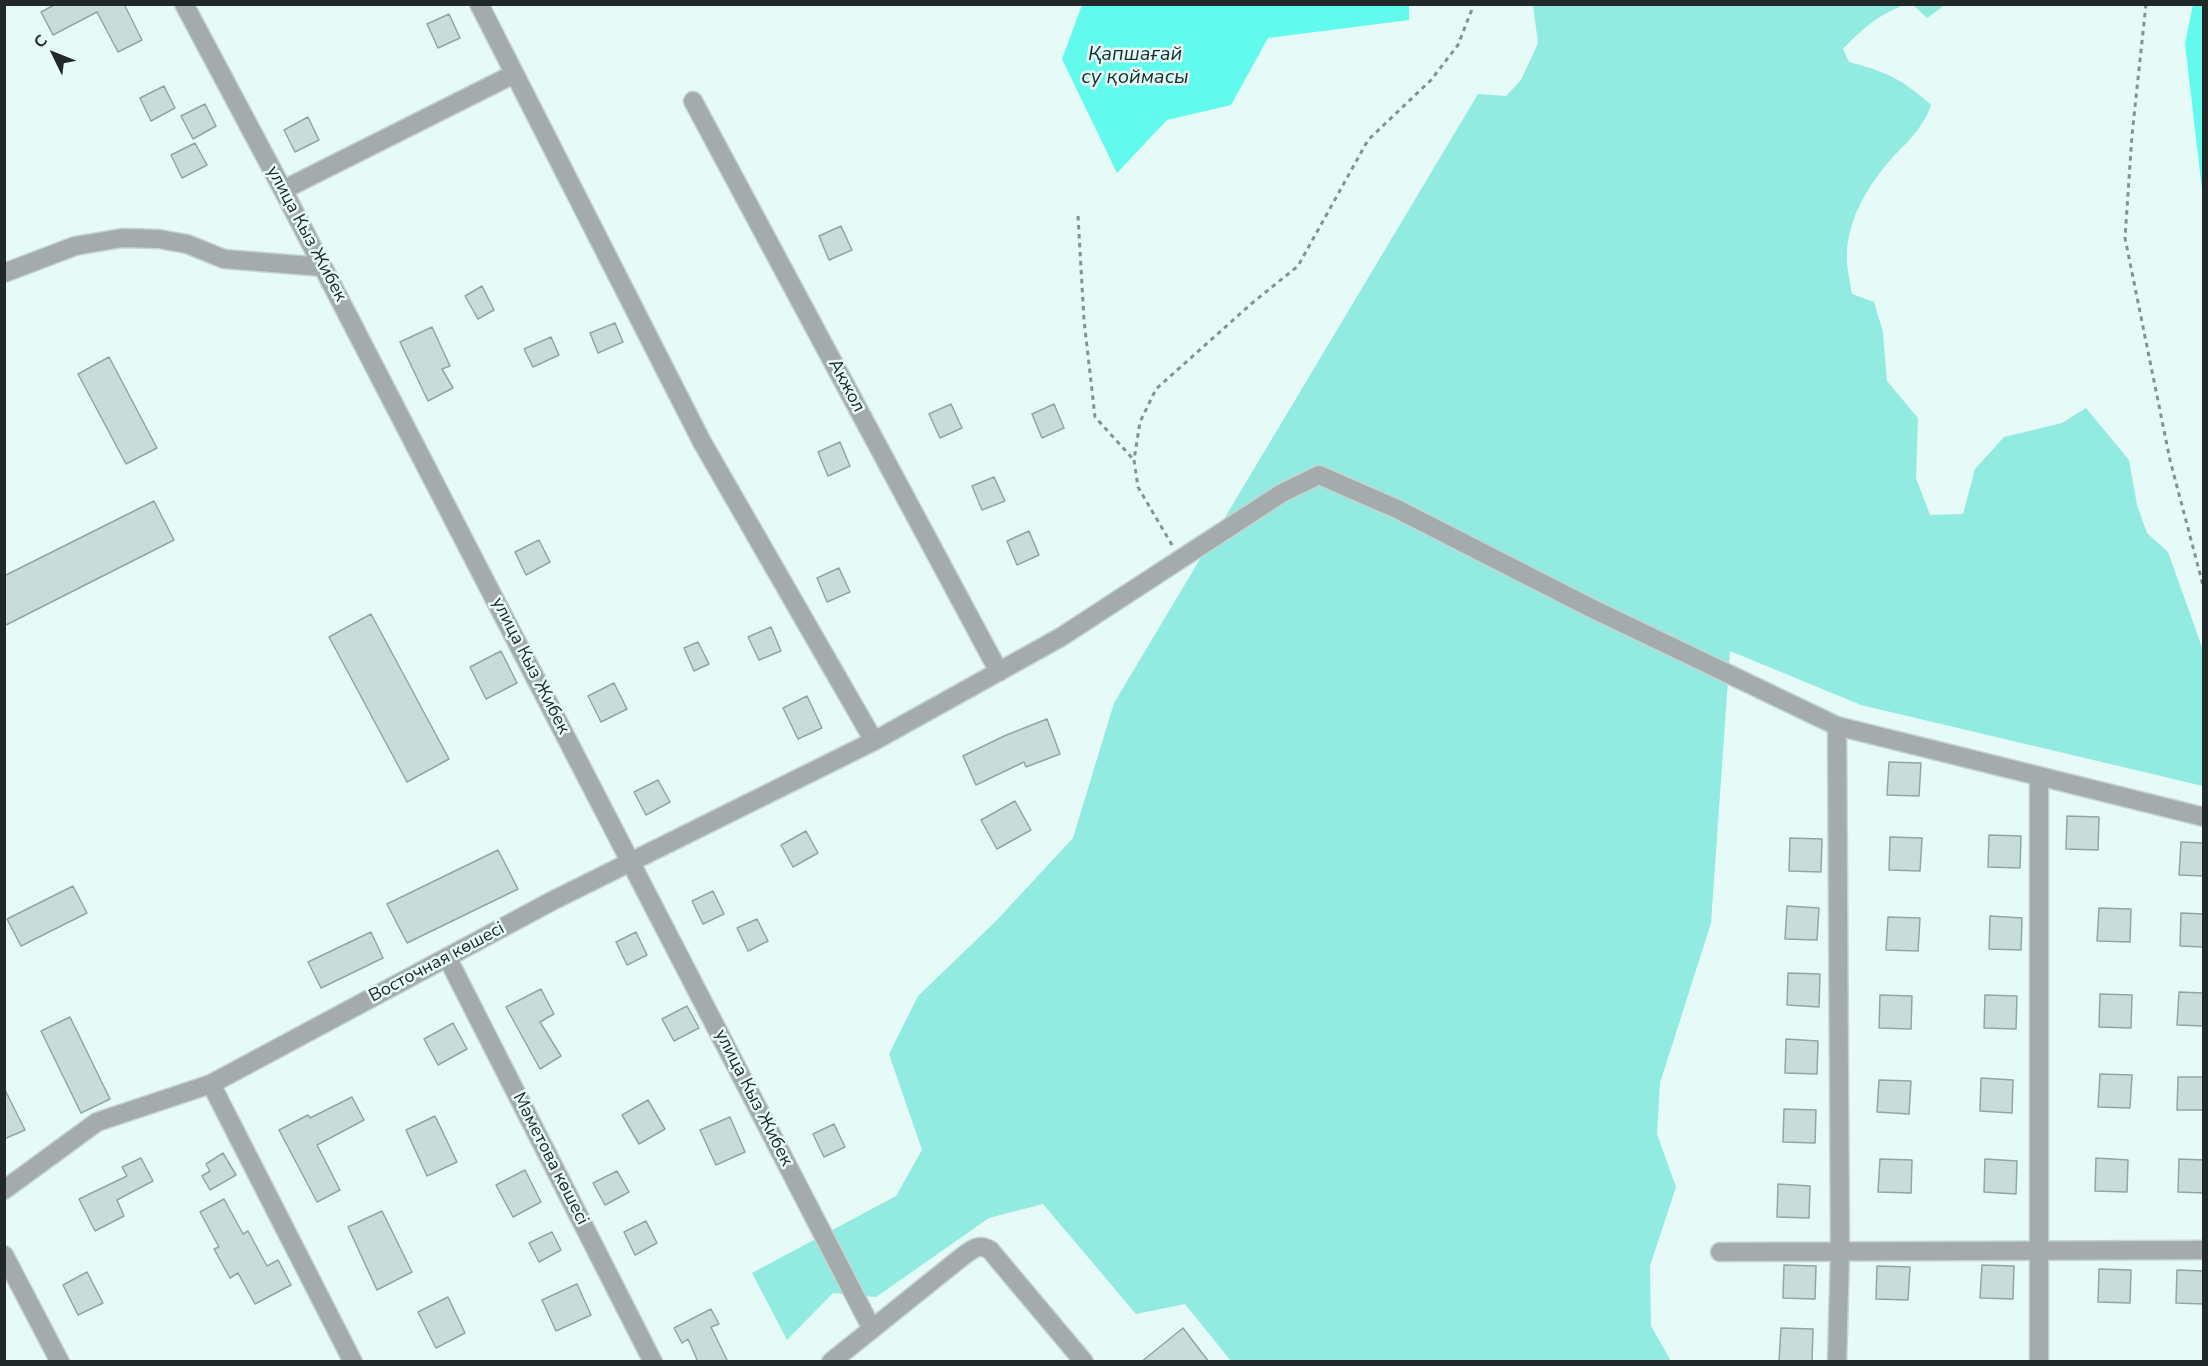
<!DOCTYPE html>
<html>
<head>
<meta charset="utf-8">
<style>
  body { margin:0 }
  #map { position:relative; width:2208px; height:1366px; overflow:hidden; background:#e6faf8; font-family:"Nunito Sans",sans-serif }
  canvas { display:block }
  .frame { position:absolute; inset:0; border:6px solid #212928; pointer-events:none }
  .north { position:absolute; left:24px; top:24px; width:60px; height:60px; -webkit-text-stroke:4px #e6faf8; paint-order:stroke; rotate:313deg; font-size:16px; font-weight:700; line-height:24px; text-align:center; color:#212928 }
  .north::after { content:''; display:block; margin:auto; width:21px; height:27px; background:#212928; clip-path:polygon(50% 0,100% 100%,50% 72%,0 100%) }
</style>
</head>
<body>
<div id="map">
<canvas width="2208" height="1366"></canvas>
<div class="frame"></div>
<div class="north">С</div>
</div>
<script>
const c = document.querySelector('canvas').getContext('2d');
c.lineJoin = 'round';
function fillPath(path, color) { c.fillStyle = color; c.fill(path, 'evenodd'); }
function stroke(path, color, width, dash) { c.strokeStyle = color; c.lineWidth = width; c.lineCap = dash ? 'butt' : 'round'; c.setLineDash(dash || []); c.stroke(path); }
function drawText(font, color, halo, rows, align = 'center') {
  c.font = font + ' "Nunito Sans",sans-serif'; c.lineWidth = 5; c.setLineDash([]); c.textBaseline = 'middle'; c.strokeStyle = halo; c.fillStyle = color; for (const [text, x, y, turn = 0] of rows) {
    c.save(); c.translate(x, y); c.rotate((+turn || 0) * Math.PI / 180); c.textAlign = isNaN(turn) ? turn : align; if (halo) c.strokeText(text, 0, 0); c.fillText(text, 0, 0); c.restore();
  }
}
const green = new Path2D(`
  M1533,5H1904C1877,16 1863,28 1843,49L1849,62C1887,72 1902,79 1931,105C1923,128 1909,140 1893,157C1869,184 1849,216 1847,252C1846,265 1850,281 1852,294L1874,302L1883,332L1887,381L1918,418L1916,478L1930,515L1963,514L1975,469L2004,437L2062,423L2086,408L2129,460L2137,505L2147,533L2168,552L2203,650V786L1861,705L1730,651L1711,923L1660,1083L1657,1134L1676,1187L1650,1266L1651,1326L1671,1361H1231L1185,1304L1136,1314L1043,1204L989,1218L876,1297L833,1293L787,1340L752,1273L896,1196L922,1150L889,1054L918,996L996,921L1073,838L1114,703L1478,94L1506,96L1521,80L1538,43Z
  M1913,5H1945L1927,18Z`);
const water = new Path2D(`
  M2193,4L2203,5V198L2185,44Z
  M1082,5L1409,4V20L1268,38L1231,105L1167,120L1117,173L1062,59Z`);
const building = new Path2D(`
  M56,4H124L142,40L118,52L97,12L53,35L41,12Z
  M449,14L460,38L438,48L427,24Z
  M164,86L175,108L151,121L140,98Z
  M205,104L216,126L193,139L181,116Z
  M308,117L319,140L295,152L284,130Z
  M195,143L207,165L182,178L171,155Z
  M841,226L852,250L829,260L819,236Z
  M482,286L494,310L478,319L465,296Z
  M615,323L623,342L598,353L590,333Z
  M432,327L450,366L442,369L453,388L428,401L400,342Z
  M551,337L559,355L533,367L524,349Z
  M109,357L157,448L126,464L78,374Z
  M951,404L962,428L940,438L929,414Z
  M1054,404L1064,428L1042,438L1032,414Z
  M840,442L850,466L828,476L818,452Z
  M994,477L1005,501L982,510L972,486Z
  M154,501L174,540L4,626V576Z
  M1029,531L1039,555L1017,565L1007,541Z
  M539,540L550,562L526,575L515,552Z
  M839,568L850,592L827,602L817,578Z
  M371,614L449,759L407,782L329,637Z
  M771,627L781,651L759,660L748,637Z
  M698,642L709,664L694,671L684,648Z
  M501,651L517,683L486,699L470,667Z
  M614,683L627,709L601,722L588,696Z
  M807,696L822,728L798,739L783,708Z
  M1047,719L1060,754L1026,767L1024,762L976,785L963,756L1004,736Z
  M1889,762L1921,763L1919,796L1887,795Z
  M658,780L670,802L646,815L634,792Z
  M1015,801L1031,830L997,849L981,820Z
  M2067,816L2099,817L2098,850L2066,849Z
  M806,831L818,853L793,867L781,845Z
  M1989,835L2021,836L2020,868L1988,867Z
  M1890,837L1922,838L1920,871L1889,870Z
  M1790,838L1822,839L1821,872L1789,871Z
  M2181,842L2204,843V876L2179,875Z
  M498,850L518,889L407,943L387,904Z
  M73,886L87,913L21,946L7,919Z
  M713,891L724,914L703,924L692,901Z
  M1787,906L1819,908L1817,940L1785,939Z
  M2099,908L2131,909L2130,942L2097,941Z
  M2181,913L2204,914V947L2180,946Z
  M1990,916L2022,918L2021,950L1989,949Z
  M1888,917L1920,918L1918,951L1886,950Z
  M757,919L768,941L748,951L737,928Z
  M371,932L383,958L321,988L308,962Z
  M636,932L647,955L627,965L616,942Z
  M1788,973L1820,974L1819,1007L1787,1005Z
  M541,989L554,1014L540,1022L561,1056L540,1069L506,1007Z
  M2179,992L2204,993V1026L2177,1025Z
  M2100,994L2132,995L2131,1028L2099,1027Z
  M1880,995L1912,996L1911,1029L1879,1028Z
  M1985,995L2017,996L2016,1029L1984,1028Z
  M687,1006L699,1028L674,1041L662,1019Z
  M70,1017L110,1099L81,1113L41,1031Z
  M453,1023L467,1049L438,1065L424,1039Z
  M1786,1039L1818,1041L1817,1074L1785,1073Z
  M2100,1074L2132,1075L2130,1108L2098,1107Z
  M2178,1077H2204V1110H2177Z
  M1981,1078L2013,1080L2012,1113L1980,1111Z
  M1879,1080L1911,1081L1909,1114L1877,1112Z
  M4,1088L25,1130L4,1139Z
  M352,1097L364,1120L317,1145L340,1190L317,1202L279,1130L308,1115L310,1118Z
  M648,1100L665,1129L639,1144L622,1115Z
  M1784,1109L1816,1110L1815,1143L1783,1142Z
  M435,1116L457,1162L427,1176L406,1130Z
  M730,1117L745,1152L716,1165L700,1130Z
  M834,1124L845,1147L824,1157L813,1134Z
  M223,1153L236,1175L210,1190L202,1176L210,1171L206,1164Z
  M141,1158L153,1181L117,1200L124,1216L95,1231L79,1199L127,1176L122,1167Z
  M2096,1158L2128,1160L2127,1192L2095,1191Z
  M1880,1159L1912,1160L1911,1193L1878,1192Z
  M1985,1159L2017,1161L2016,1194L1984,1192Z
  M2179,1159L2204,1160V1193L2178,1192Z
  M525,1170L541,1202L513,1217L496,1185Z
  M617,1171L629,1192L605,1205L593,1183Z
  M1778,1184L1810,1186L1809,1218L1777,1217Z
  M224,1199L243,1234L248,1231L267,1266L278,1260L291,1285L255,1304L238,1273L230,1278L214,1249L219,1247L200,1212Z
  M382,1211L412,1272L377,1290L348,1227Z
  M646,1221L657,1243L635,1255L624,1232Z
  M552,1232L561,1250L539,1262L529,1243Z
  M1784,1265L1816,1266L1815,1299L1783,1298Z
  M1982,1265L2014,1266L2013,1299L1980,1298Z
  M1877,1266L1910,1267L1908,1300L1876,1299Z
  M2099,1269L2131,1270L2130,1303L2098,1302Z
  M2177,1270L2204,1271V1304L2176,1303Z
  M87,1272L103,1303L78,1315L63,1285Z
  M577,1284L591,1315L556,1331L542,1300Z
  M448,1297L465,1333L436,1348L418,1312Z
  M711,1309L719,1324L711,1327L728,1362H698L688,1339L682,1343L674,1328Z
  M1183,1328L1209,1362H1141Z
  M1781,1328L1813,1329L1812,1362L1779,1361Z`);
const path = new Path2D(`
  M2146,4L2132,135L2125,238L2170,460L2204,589
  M1078,216L1084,320L1095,417L1134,460
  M1172,545L1138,487L1134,460L1140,422L1156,389L1251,304L1298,266L1368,140L1431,80L1458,45L1474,4`);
const minor = new Path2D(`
  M184,4L283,190L872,1329
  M479,4L702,442L874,741
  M693,101L999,672
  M283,190L514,74
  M4,273L75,246L122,238L159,239L187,244L224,259L323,267
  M2039,776V1362
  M447,957L653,1362
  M211,1084L353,1362
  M4,1190L97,1122L211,1084L552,901L874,741L1061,637L1282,493L1319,475L1397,509L1591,608L1837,726L2204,817
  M1720,1252L2204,1250
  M4,1255L60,1362
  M831,1362L963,1256C973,1249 979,1243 990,1250L1084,1362
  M1837,1362L1840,1252L1837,726`);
const streetNames = [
  ["улица Кыз Жибек",306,234,62],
  ["Акжол",846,386,62],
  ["улица Кыз Жибек",530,666,63],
  ["Восточная көшесі",437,963,-28],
  ["улица Кыз Жибек",753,1098,63],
  ["Мәметова көшесі",550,1159,63]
];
const waterNames = [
  ["Қапшағай",1135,55],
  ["су қоймасы",1135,78]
];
fillPath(green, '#91ebe1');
fillPath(water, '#62faed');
fillPath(building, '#c8ddda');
stroke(building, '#92a6a3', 1.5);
stroke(minor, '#c3d4d3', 21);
stroke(path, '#849290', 3, [4.5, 4.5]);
stroke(minor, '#a4acab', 18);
drawText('18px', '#212928', '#e6faf8', streetNames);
drawText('italic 20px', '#152f2c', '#e6faf8', waterNames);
</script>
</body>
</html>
